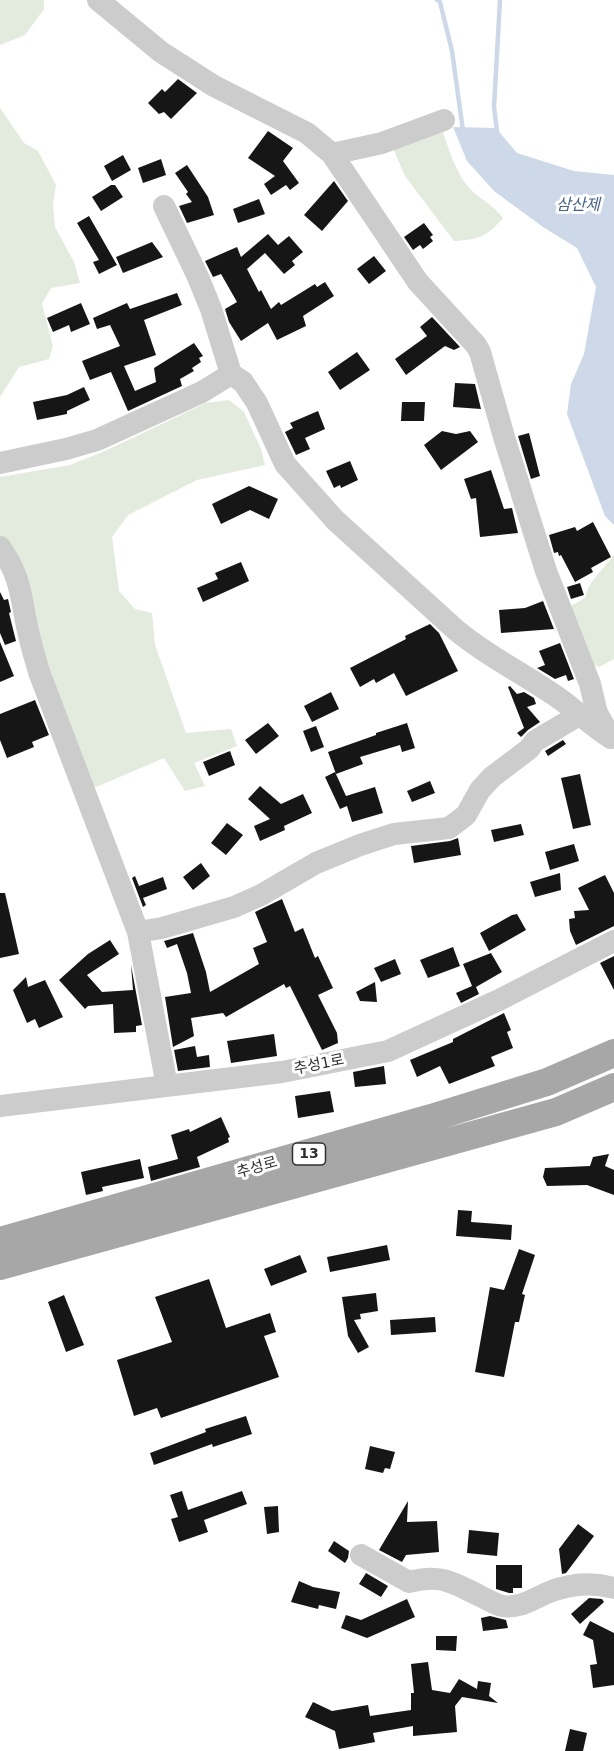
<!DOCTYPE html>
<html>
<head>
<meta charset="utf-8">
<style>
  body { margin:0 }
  canvas { display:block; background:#fff }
</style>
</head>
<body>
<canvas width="614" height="1751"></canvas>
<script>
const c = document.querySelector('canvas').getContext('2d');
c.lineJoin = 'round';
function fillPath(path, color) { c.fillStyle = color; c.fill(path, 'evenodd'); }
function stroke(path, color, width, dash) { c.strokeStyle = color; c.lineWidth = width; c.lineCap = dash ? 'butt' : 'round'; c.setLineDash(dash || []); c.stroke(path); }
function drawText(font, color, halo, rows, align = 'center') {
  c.font = font + ' "DejaVu Sans","Noto Sans KR",sans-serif'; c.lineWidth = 6; c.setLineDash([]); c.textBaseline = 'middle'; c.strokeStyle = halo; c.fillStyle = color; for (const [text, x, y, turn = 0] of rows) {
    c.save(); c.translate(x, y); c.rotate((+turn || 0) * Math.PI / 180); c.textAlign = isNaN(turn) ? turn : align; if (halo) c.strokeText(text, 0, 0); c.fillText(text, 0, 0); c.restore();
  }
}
const green = new Path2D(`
  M0,0H44V9L25,35L0,45Z
  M0,108L24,143L38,151L56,185L53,205L55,227L74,262L80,283L51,288L42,304L53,346L49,359L19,367L0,397Z
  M442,130C450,151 455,173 471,190C482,200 494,206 503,218C485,238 480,239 454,241L405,176L393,148Z
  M229,400L244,412L261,449L265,465L197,480L128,515L112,537L119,591L135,609L152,613L155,645L186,733L231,729L237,746L194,763L205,786L185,791L164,758L89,790L0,539V477L70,465L105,451L206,403Z
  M614,554V659L599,667L590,663L569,607L585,598C590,578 603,571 614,554Z`);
const water = new Path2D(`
  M453,127L496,128L517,153L574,171L614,175V525L605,516L567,414L571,384L584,354L596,287L577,248L543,227L494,191L467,161Z`);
const stream = new Path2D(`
  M437,0L440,2L452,51L463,131
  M497,132L494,107L500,0`);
const building = new Path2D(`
  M178,79L197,93L171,119L164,112L159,114L148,103L162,89L165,92Z
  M268,131L293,148L283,161L299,183L290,190L286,185L271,195L264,184L275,176L248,158Z
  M123,155L131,170L112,181L104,166Z
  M161,159L166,175L143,183L138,168Z
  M187,165L208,197L214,215L187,223L179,206L192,202L186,194L188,192L175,173Z
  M334,181L348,201L322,231L304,215Z
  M111,185H115L123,197L101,211L92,197Z
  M259,199L265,214L238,223L233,209Z
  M89,216L117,265L99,274L93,262L99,260L77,223Z
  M424,223L433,235L430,237L433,241L423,249L420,245L413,250L404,237Z
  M268,234L278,245L289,236L303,252L292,261L295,265L284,274L265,253L247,269L259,292L261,290L271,309L279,302L281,305L315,284L317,287L325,282L334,296L303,316L306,326L277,340L268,323L241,341L229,322L225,309L237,302L221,274L213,277L205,261L237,247L241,257Z
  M152,242L163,257L123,273L116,257Z
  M374,256L386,271L369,284L357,269Z
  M177,293L182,305L144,320L156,355L124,366L135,391L156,382L154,368L194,343L203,356L199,358L201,362L192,368L194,371L180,379L182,386L128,411L111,372L90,380L82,361L120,346L110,325L97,329L93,318L127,303L130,309Z
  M81,303L90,324L71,332L69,325L53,332L47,318Z
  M432,317L460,347L454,350L445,346L406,375L395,359L427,336L420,327Z
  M357,352L370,370L340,390L328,372Z
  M455,383L475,384L481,409L453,407Z
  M84,387L90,400L67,411V414L37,420L33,402L67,395Z
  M402,402H425L424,421H401Z
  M318,411L325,429L305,438L310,449L296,455L285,432L293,428L290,423Z
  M442,431L456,434L470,431L478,442L441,470L424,445Z
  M529,433L540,476L531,479L518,436Z
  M350,461L358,480L341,488L340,485L334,488L326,471Z
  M491,470L504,509L512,508L518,533L480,537L476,498L471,499L464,479Z
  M249,486L278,499L269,519L250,510L221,524L212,504Z
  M593,522L611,557L591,568L593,572L575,582L561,555L559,556L558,552L554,553L549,535L575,527L577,531Z
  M241,562L249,581L203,602L197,588L218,579L215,573Z
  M580,583L584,595L571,599L567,587Z
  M0,592L4,600L8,599L11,612L9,613L16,641L5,645L0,633Z
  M543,601L554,629L501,633L499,610L525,608Z
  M430,624L439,633L458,671L406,696L394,673L376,683L374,679L360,687L350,668L406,639L405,636Z
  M0,642L14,676L0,682Z
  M560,643L574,679L568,681L566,675L555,679L537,668L545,665L539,651Z
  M510,686L517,694L524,692L534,698L536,704L527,707L540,722L528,730L521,737L517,733L524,728L508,687Z
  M331,692L339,709L312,722L304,706Z
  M35,700L49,735L32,742L34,747L7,758L0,740V714Z
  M268,723L279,736L256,754L245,740Z
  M407,723L415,748L402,752L400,745L360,757L363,764L336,774L328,752L376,735V733Z
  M316,726L324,747L311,752L303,731Z
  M563,740L566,744L548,756L545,751Z
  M230,751L235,765L209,776L203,762Z
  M335,772L346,796L375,787L383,813L352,822L347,806L340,809L325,777Z
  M580,774L591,825L573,829L561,778Z
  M430,781L435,793L412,802L407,791Z
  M260,786L281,804L303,794L312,813L284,826L285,830L260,841L254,826L270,819L248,799Z
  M227,823L243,835L226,855L211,843Z
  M521,824L524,835L494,842L491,830Z
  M458,838L461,855L414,863L411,846L450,841Z
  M574,844L579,861L550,870L545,852Z
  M201,863L210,876L193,890L183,877Z
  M560,873L561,890L535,897L530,882Z
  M605,875L614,893V926L576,945L570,931L569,919L575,918L574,911L589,910L578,888Z
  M135,876L139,886L163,877L167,889L143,898L146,905L143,907L132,878Z
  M0,893H5L19,954L0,958Z
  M282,899L295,932L303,928L315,958L318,956L333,988L318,995L337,1033L338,1043L322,1050L290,986L286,988L284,984L226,1017L223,1013L191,1018L194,1036L173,1047L165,997L191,993L187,973L177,944L167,948L164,941L193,933L206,972L210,992L259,964L253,948L267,942L255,912Z
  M517,914L526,930L489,951L480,933L512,915Z
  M110,940L119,954L87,975L102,992L133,990L131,965L142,1025L136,1026V1032L114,1033L113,1004L88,1006L85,1009L59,980L88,954Z
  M453,947L460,966L428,978L420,960Z
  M491,953L502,972L476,987L479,994L461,1003L456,993L472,986L463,964Z
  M614,956V990L600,963Z
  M395,959L401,974L381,982L374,968Z
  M26,977L28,987L45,980L63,1017L39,1028L35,1019L27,1023L13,990Z
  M375,982L377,1002L360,1001L356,992Z
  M504,1013L511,1030L507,1032L513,1048L491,1057L495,1066L449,1084L440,1066L417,1077L410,1060L453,1042V1039Z
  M274,1034L277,1056L231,1063L227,1041Z
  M195,1046L197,1057L209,1055L210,1067L178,1071L174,1050Z
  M384,1066L386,1084L355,1087L353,1072Z
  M330,1091L334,1112L298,1118L295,1096Z
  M221,1117L230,1137L228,1138L229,1142L197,1157L200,1167L151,1181L148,1167L178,1159L171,1135L189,1129L190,1132Z
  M609,1154L605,1166L614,1170V1195L587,1185L547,1186L543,1177L545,1168L590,1166L593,1157Z
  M140,1159L144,1178L102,1187L103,1191L86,1195L81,1172Z
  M458,1210L472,1211L471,1222L512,1225L511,1240L456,1236Z
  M387,1245L390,1260L330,1272L327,1257Z
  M519,1249L535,1255L522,1294L525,1295L519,1322H515L504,1377L475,1372L490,1287L504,1290Z
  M300,1255L307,1272L271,1286L264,1269Z
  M209,1279L226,1328L270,1313L276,1332L264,1336L279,1377L161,1418L157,1408L134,1416L117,1360L172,1342L155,1297Z
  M376,1293L378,1311L360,1314L361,1319L354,1320L369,1347L358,1353L348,1336L342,1297Z
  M64,1295L84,1345L66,1352L48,1302Z
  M435,1317L436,1332L391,1335L390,1320Z
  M246,1416L252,1434L213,1447L212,1444L154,1465L150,1453L206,1432L205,1429Z
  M370,1446L395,1452L390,1469L385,1468L383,1473L365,1469Z
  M182,1491L188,1510L242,1491L247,1504L204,1520L208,1532L179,1542L171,1519L178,1517L170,1495Z
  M408,1501L407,1522L437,1521L439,1552L406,1555L402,1562L379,1550Z
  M278,1506L279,1532L267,1534L264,1507Z
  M578,1524L594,1536L566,1573L562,1574L559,1549Z
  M469,1530L499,1533L497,1556L467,1553Z
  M334,1541L349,1551L348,1558L345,1563L328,1551Z
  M496,1565H522V1588H513V1593H509L496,1589Z
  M366,1573L388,1586L381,1597L359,1584Z
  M299,1581L313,1587L340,1592L336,1609L319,1605L318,1609L291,1602Z
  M589,1598L602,1599L604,1602L580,1624L571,1614Z
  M407,1599L415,1617L367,1638L341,1628L346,1615L361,1620Z
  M490,1616L506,1620L508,1628L483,1631L481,1618Z
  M590,1621L614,1633V1685L593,1688L590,1665L597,1664L593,1640L583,1635Z
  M436,1636H457L456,1651L436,1650Z
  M428,1662L432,1690L450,1693L459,1679L477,1689L478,1681L491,1683L489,1696L498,1703L462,1697L455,1706L457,1732L413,1736V1726L373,1733L375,1742L339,1749L335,1731L305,1717L313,1702L332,1711L368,1705L370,1716L411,1710V1693H414L411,1664Z
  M570,1729L587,1733L583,1751H565Z`);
const minor = new Path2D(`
  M98,0L161,52L214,86L307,133L332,154L382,143L444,120
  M332,154L418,282L476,345L480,352L504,437L546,571L590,684L597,713L610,736
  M164,206L198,277L211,309L231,374L243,382L257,403L285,464L335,520L456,630C489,658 529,676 564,702C580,714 593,727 611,738
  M0,463L66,449L97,440L202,392L231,374
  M0,547C22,579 20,595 28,631C31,645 35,658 39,672L138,932L167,1086
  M138,932L162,928L234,907L261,895L316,863L360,845L394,834L449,828L466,815L480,790L492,777L529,749L535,741L579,715
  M0,1106L282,1072L388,1051L499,1000L614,941
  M361,1555L409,1582C441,1573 454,1583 482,1597C489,1600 496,1605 503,1606C519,1609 533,1599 547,1593C568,1584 592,1582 614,1588`);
const major = new Path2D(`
  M0,1241L431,1118L547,1082L614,1053
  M0,1266L556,1112L614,1087`);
const shields = [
  [309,1154,33]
];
const shieldNames = [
  ["13",309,1154]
];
const streetNames = [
  ["추성1로",319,1065,-11],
  ["추성로",257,1168,-16]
];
const waterNames = [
  ["삼산제",578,206]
];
fillPath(green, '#e3eade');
fillPath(water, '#cdd9e8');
stroke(stream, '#cdd9e8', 4.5);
fillPath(building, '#161616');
stroke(minor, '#ccc', 22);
stroke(major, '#a7a7a7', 28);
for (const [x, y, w] of shields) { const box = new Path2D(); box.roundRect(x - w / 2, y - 11, w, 22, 4.5); c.fillStyle = '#fff'; c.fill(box); stroke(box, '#2f2f2f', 1.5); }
drawText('bold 14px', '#2f2f2f', null, shieldNames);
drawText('15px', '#2f2f2f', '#fff', streetNames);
drawText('italic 16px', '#466487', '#fff', waterNames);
</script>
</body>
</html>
